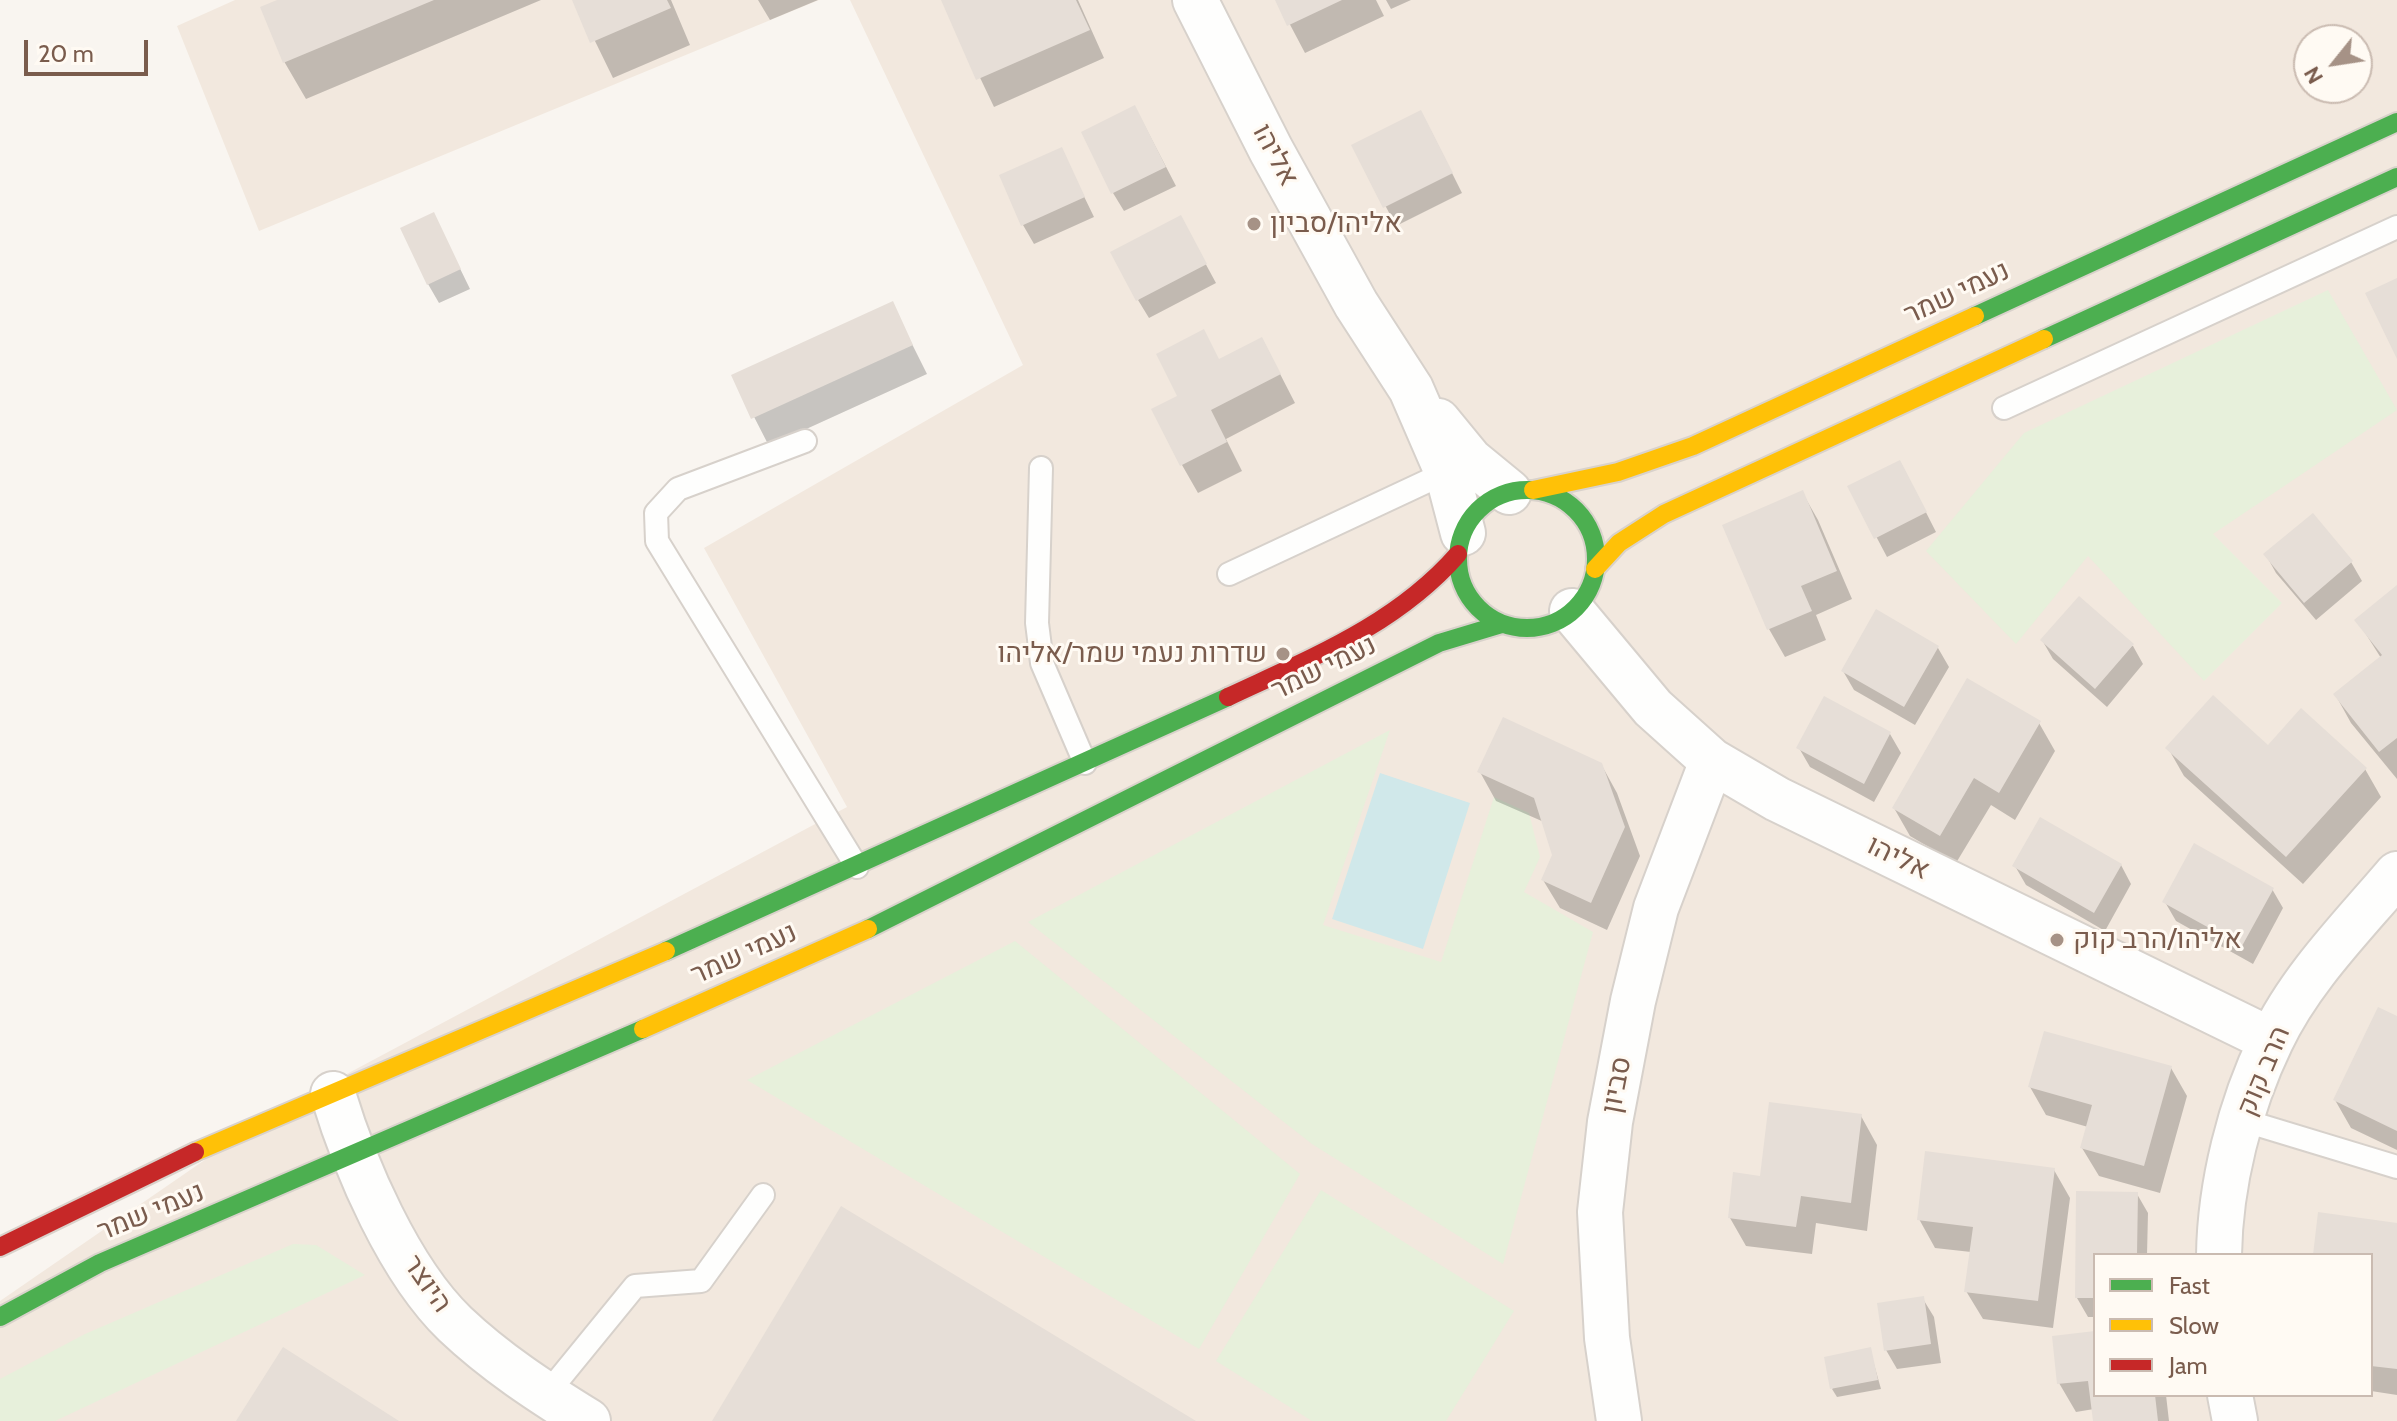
<!DOCTYPE html>
<html>
<head>
<meta charset="utf-8">
<style>
  body { margin:0 }
  #map { position:relative; width:2397px; height:1421px; overflow:hidden; background:#f9f5f0; font-family:Cabin,sans-serif }
  canvas { display:block }
  .legend { position:absolute; left:2093px; top:1253px; width:280px; height:144px; box-sizing:border-box; background:#fffaf3; border:2px solid #cabbb1; margin:0; padding:10px 14px; list-style:none; font-size:24px; color:#7a5c4d }
  .legend li { display:flex; align-items:center; gap:16px; height:40px }
  .legend b { width:40px; border:2px solid #cabbb1 }
  .north { position:absolute; left:2293px; top:24px; width:80px; height:80px; box-sizing:border-box; background:#fffaf3; border:2px solid #cabbb1; border-radius:50%; rotate:240deg; font-size:22px; font-weight:700; line-height:32px; text-align:center; color:#7a5c4d }
  .north::after { content:''; display:block; margin:auto; width:28px; height:36px; background:#a69286; clip-path:polygon(50% 0,100% 100%,50% 72%,0 100%) }
  .scale { position:absolute; left:24px; top:40px; width:124px; height:36px; box-sizing:border-box; border:4px solid #7a5c4d; border-top:0; padding-left:10px; font-size:24px; line-height:28px; white-space:nowrap; color:#7a5c4d; -webkit-text-stroke:6px #fffaf3; paint-order:stroke }
</style>
</head>
<body>
<div id="map">
<canvas width="2397" height="1421"></canvas>
<ul class="legend">
<li><b style="height:10px;background:#4caf50"></b>Fast</li>
<li><b style="height:10px;background:#ffc107"></b>Slow</li>
<li><b style="height:10px;background:#c62828"></b>Jam</li>
</ul>
<div class="north">N</div>
<div class="scale">20 m</div>
</div>
<script>
const c = document.querySelector('canvas').getContext('2d');
c.lineJoin = 'round';
function fillPath(path, color) { c.fillStyle = color; c.fill(path, 'evenodd'); }
function stroke(path, color, width, dash) { c.strokeStyle = color; c.lineWidth = width; c.lineCap = dash ? 'butt' : 'round'; c.setLineDash(dash || []); c.stroke(path); }
function drawText(font, color, halo, rows, align = 'center') {
  c.font = font + ' Cabin,Heebo,sans-serif'; c.lineWidth = 6; c.setLineDash([]); c.textBaseline = 'middle'; c.strokeStyle = halo; c.fillStyle = color; for (const [text, x, y, turn = 0] of rows) {
    c.save(); c.translate(x, y); c.rotate((+turn || 0) * Math.PI / 180); c.textAlign = isNaN(turn) ? turn : align; if (halo) c.strokeText(text, 0, 0); c.fillText(text, 0, 0); c.restore();
  }
}
const residential = new Path2D(`
  M235,0H819L259,231L177,26Z
  M850,0H2397V1421H0V1301L270,1115L847,807L704,548L1023,365ZM2309,40H2357V88H2309ZM2095,1255H2371V1395H2095Z`);
const green = new Path2D(`
  M2328,290L2397,410L2213,534L2282,603L2204,681L2088,556L2016,644L1926,551L2024,433Z
  M1390,730L1323,925L1441,962L1494,797L1529,813L1540,857L1524,892L1593,932L1503,1264L1312,1144L1028,922Z
  M1015,941L1300,1174L1199,1349L747,1080Z
  M1321,1190L1514,1311L1446,1421H1312L1216,1361Z
  M293,1244L316,1245L365,1275L55,1421H0V1379L85,1334Z`);
const water = new Path2D(`
  M1380,773L1470,803L1423,949L1332,919Z`);
const shadow = new Path2D(`
  M283,0H541L306,99L285,63L262,8Z
  M575,0H671L690,45L613,78Z
  M758,0H818L770,20Z
  M943,0H1078L1104,58L994,107Z
  M1277,0H1376L1384,16L1305,53Z
  M1386,0H1411L1391,9Z
  M1135,107L1176,186L1124,211L1113,193Z
  M1431,131L1462,193L1396,226L1354,146Z
  M1061,149L1094,217L1034,244L1023,225Z
  M434,215L470,289L439,303L428,284Z
  M1191,237L1216,283L1149,318L1138,300Z
  M892,304L927,374L769,446L733,376Z
  M1220,361L1277,368L1295,403L1226,439L1242,471L1198,493L1182,465L1180,397Z
  M1910,481L1936,532L1887,557L1850,487Z
  M1802,492L1818,520L1852,599L1816,615L1826,640L1785,657L1769,629L1724,526Z
  M2266,555L2351,562L2362,581L2316,620L2276,573Z
  M2397,588V779L2351,723L2335,694L2381,658L2357,620Z
  M1877,612L1938,648L1949,667L1915,725L1854,690L1843,671Z
  M2042,640L2133,646L2143,664L2107,707L2053,659Z
  M2039,723L2055,751L2015,820L1991,805L1956,863L1910,836L1894,808Z
  M1890,734L1901,753L1874,802L1810,767L1799,748Z
  M2168,748H2268L2365,769L2381,797L2303,884L2184,776Z
  M1601,764L1617,793L1640,856L1607,930L1560,908L1543,880L1554,855L1544,822L1496,801L1480,772Z
  M2121,865L2131,884L2105,931L2026,885L2015,866Z
  M2272,889L2283,908L2253,964L2176,921L2165,902Z
  M2397,1018V1150L2351,1128L2335,1100Z
  M2171,1068L2187,1096L2160,1193L2099,1176L2082,1148L2088,1127L2046,1115L2030,1087Z
  M1861,1116L1877,1145L1867,1231L1816,1223L1812,1254L1746,1246L1730,1218L1761,1178Z
  M2054,1170L2070,1198L2053,1328L1983,1319L1966,1291L1971,1252L1935,1248L1919,1219Z
  M2078,1194H2137L2148,1213L2147,1255H2095V1317H2088L2077,1298Z
  M2397,1225V1395L2371,1391V1255H2315Z
  M1923,1299L1934,1317L1941,1363L1897,1369L1886,1350Z
  M2095,1333V1395H2166L2169,1421H2095L2094,1409L2076,1412L2059,1383Z
  M1870,1350L1881,1389L1837,1397L1832,1389Z`);
const building = new Path2D(`
  M277,0H434L283,63L260,7Z
  M572,0H667L671,8L590,43Z
  M941,0H1076L1090,30L976,80Z
  M1275,0H1342L1287,26Z
  M1135,105L1166,167L1111,194L1081,132Z
  M1421,110L1453,173L1383,208L1351,145Z
  M1062,147L1085,197L1021,226L999,175Z
  M434,212L461,269L427,285L400,228Z
  M1181,215L1207,264L1136,301L1110,252Z
  M2397,278V359L2365,293Z
  M893,301L913,345L751,419L731,375Z
  M1204,329L1219,359L1262,337L1281,374L1211,410L1227,442L1180,466L1151,409L1177,396L1156,354Z
  M1900,460L1927,512L1874,539L1847,486Z
  M1803,490L1837,571L1801,586L1812,611L1767,630L1722,525Z
  M2313,513L2353,561L2304,603L2263,554Z
  M2397,585V738L2379,752L2333,694L2382,655L2354,620Z
  M2079,596L2134,644L2095,689L2040,640Z
  M1876,609L1939,646L1904,707L1841,671Z
  M1967,678L2041,721L1999,793L1974,778L1940,836L1892,808Z
  M2213,695L2268,745L2301,708L2367,768L2286,857L2165,748Z
  M1824,696L1891,732L1864,784L1796,748Z
  M1503,717L1602,763L1625,827L1591,903L1541,880L1552,855L1534,798L1477,772Z
  M2040,817L2122,864L2094,913L2012,866Z
  M2194,843L2274,888L2242,946L2162,902Z
  M2378,1007L2397,1016V1131L2333,1100Z
  M2044,1031L2172,1066L2144,1166L2080,1148L2092,1105L2028,1087Z
  M1769,1102L1862,1114L1851,1203L1801,1196L1796,1227L1728,1218L1733,1172L1760,1176Z
  M1925,1151L2055,1168L2038,1301L1964,1292L1973,1227L1917,1220Z
  M2076,1191L2138,1192L2137,1255H2095V1298H2075Z
  M841,1206L1196,1421H712Z
  M2318,1212L2397,1223V1369L2371,1366V1255H2313Z
  M1924,1296L1931,1344L1884,1351L1877,1303Z
  M2095,1331V1395H2155L2158,1421H2093L2088,1381L2057,1384L2052,1336Z
  M283,1347L399,1421H236Z
  M1871,1347L1878,1380L1830,1389L1824,1357Z`);
const lane = new Path2D(`
  M2004,408L2397,227
  M805,441L678,489L656,513L657,541L857,867
  M1041,468L1037,623L1042,663L1085,763
  M1229,574L1447,472
  M2242,1120L2397,1167
  M546,1395L635,1286L701,1281L763,1195`);
const street = new Path2D(`
  M1195,0L1271,150L1356,304L1411,389L1447,472L1463,533
  M1438,421L1470,460L1509,492
  M1572,611L1653,708L1712,761L1777,799L2271,1040
  M333,1094C355,1167 399,1270 455,1324C495,1362 541,1392 588,1421
  M2219,1255C2220,1184 2240,1105 2271,1041C2300,979 2353,926 2397,874
  M2230,1395L2235,1421
  M1619,1421L1607,1338L1600,1212L1610,1122L1633,1001L1656,908L1712,761`);
const fast = new Path2D(`
  M1975,316L2397,122
  M2044,339L2397,177
  M1458 559a69 69 0 1 1 138 0a69 69 0 1 1-138 0Z
  M868,929L1439,643L1502,624
  M666,951L1228,697
  M0,1317L100,1263L643,1029`);
const slow = new Path2D(`
  M1533,490L1618,472L1693,446L1975,316
  M1595,569L1619,543L1664,514L2044,339
  M643,1029L868,929
  M195,1152L666,951`);
const jam = new Path2D(`
  M1228,697C1311,658 1396,625 1458,554
  M0,1247L195,1152`);
const markers = [
  [1254,224,8,"#a69286"],
  [1283,654,8,"#a69286"],
  [2057,940,8,"#a69286"]
];
const streetNames = [
  ["אליהו",1275,155,62],
  ["נעמי שמר",1957,293,-25],
  ["נעמי שמר",1324,668,-26],
  ["אליהו",1898,858,26],
  ["נעמי שמר",744,954,-24],
  ["הרב קוק",2264,1071,-67],
  ["סביון",1617,1085,-79],
  ["נעמי שמר",151,1212,-22],
  ["היוצר",427,1284,55]
];
const poiNames = [
  ["אליהו/סביון",1270,224],
  ["שדרות נעמי שמר/אליהו",1267,654,"right"],
  ["אליהו/הרב קוק",2073,940]
];
fillPath(residential, '#f2e8de');
fillPath(green, '#e7f0db');
fillPath(water, '#d0e8ea');
fillPath(shadow, '#0003');
fillPath(building, '#e6ded7');
stroke(lane, '#d7d1cb', 26);
stroke(street, '#d7d1cb', 48);
stroke(fast, '#d9d2cb', 22);
stroke(slow, '#d9d2cb', 22);
stroke(jam, '#d9d2cb', 22);
stroke(lane, '#fefefd', 22);
stroke(street, '#fefefd', 44);
stroke(fast, '#4caf50', 18);
stroke(slow, '#ffc107', 18);
stroke(jam, '#c62828', 18);
for (const [x, y, r, color] of markers) { const dot = new Path2D(); dot.arc(x, y, r, 0, 2 * Math.PI); c.fillStyle = color; c.fill(dot); stroke(dot, '#fffaf3', 3); }
drawText('28px', '#7a5c4d', '#fffaf3', streetNames);
drawText('28px', '#7a5c4d', '#fffaf3', poiNames, 'left');
</script>
</body>
</html>
